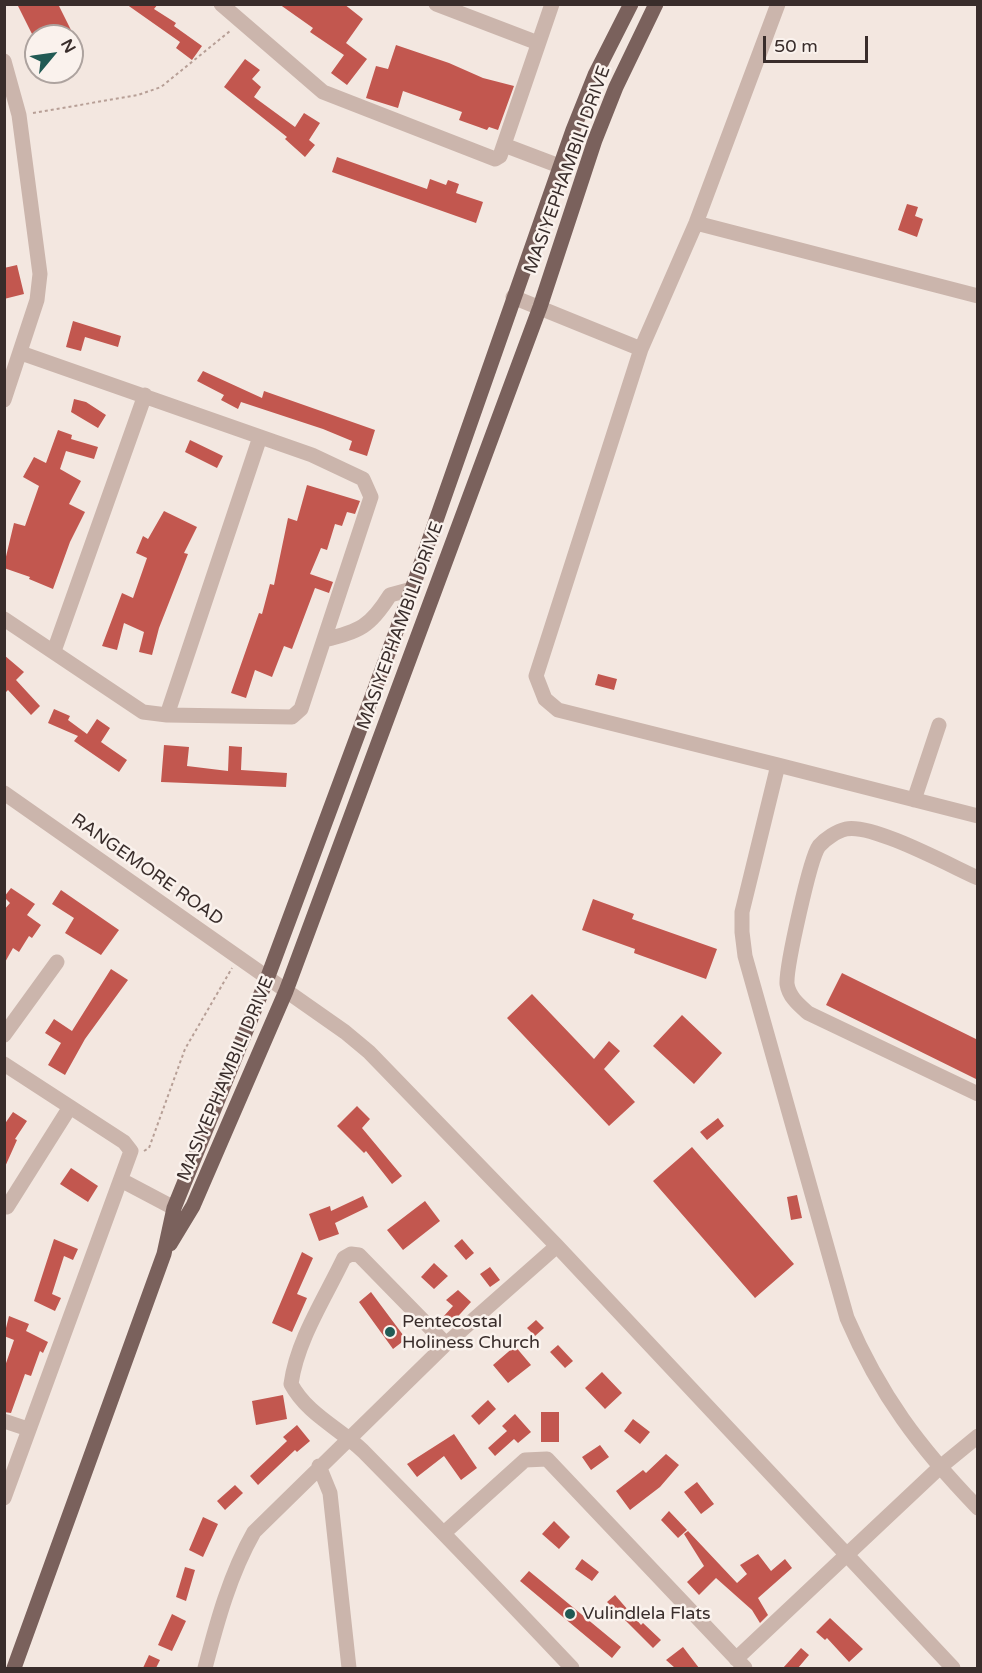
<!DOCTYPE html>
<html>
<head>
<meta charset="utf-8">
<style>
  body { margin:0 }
  #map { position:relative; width:982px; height:1673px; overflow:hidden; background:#f3e7e0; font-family:"Varela Round",sans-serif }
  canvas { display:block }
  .frame { position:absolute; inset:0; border:6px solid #392d2b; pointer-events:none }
  .north { position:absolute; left:24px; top:24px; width:60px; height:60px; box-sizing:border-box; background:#faf2ed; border:2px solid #ada39f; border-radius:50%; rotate:61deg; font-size:16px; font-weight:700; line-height:24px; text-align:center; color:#392d2b }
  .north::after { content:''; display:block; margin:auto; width:21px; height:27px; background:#215a54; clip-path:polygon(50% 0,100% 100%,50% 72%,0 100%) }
  .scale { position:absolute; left:763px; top:36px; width:105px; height:27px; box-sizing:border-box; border:3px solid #392d2b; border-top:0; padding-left:8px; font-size:18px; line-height:21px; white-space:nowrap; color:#392d2b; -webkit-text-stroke:4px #faf2ed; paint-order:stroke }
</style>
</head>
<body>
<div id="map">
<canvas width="982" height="1673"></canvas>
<div class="frame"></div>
<div class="north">N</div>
<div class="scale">50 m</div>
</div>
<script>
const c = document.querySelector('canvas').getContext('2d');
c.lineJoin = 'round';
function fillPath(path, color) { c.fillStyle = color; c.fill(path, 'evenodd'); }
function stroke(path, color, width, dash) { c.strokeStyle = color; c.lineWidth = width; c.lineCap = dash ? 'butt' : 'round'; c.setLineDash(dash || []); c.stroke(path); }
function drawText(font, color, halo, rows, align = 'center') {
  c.font = font + ' "Varela Round",sans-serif'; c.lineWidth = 5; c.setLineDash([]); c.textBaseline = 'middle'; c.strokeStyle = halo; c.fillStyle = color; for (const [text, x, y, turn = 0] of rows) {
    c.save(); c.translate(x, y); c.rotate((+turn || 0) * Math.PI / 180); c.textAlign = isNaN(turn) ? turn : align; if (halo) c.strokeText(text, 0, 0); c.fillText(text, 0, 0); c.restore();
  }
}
const building = new Path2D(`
  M17,4H58L74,36H33Z
  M126,4H158L154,9L176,23L174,26L202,46L192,60L176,48L180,42Z
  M279,4H344L363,19L346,43L367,59L347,85L331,73L344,55L310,32L313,28Z
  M396,45L449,63L483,78L514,86L498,130L489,127L487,130L459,120L462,112L403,91L398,108L366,98L376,66L388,69Z
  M245,59L260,70L252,79L261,87L254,97L295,127L304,113L320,123L309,140L315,145L305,157L285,139L287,137L224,87Z
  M337,157L427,189L430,179L446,185L448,180L459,184L456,193L483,202L476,223L332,172Z
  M907,204L918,207L915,216L923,219L917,237L898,230Z
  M17,265L24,294L4,299V268Z
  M73,321L121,336L118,347L85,337L81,351L66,347Z
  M203,371L262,398L264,391L375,430L367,456L349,450L352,441L323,429L241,402L238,409L221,400L224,395L197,381Z
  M74,399L86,402L106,415L98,428L71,412Z
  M58,430L72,435L71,439L98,447L94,459L66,451L60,469L81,481L69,504L85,512L70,542L53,589L29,579L30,577L4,568V565L14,523L25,526L39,486L23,477L34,457L46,463Z
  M190,440L223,456L217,468L185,452Z
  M307,485L360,501L355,514L347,512L342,526L335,524L327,550L321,548L310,574L333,582L329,593L315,588L292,649L284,646L272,677L255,670L246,698L231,693L259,613L262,614L270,584L274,585L288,518L297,521Z
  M164,511L197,527L184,553L188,554L159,628L152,655L139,652L144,632L124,623L117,650L102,646L122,593L133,598L147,558L136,553L143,536L148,539Z
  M4,655L24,672L16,680L40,706L31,715L8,690L4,694Z
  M598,674L617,679L614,690L595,685Z
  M54,709L70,716L68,720L87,734L97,719L110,728L101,742L127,760L119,772L74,741L78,736L48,723Z
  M164,745L189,747L187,766L228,771L229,746L242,747L241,770L287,773L286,787L161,782Z
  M11,888L35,904L27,915L41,925L32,938L29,936L19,952L13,948L4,964V910L10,903L4,897Z
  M61,890L119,930L101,955L65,933L74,918L52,904Z
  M593,899L634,914L632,919L717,949L706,979L634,953L635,949L582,930Z
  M111,969L128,980L85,1039L65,1075L48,1065L61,1043L45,1033L54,1019L72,1031Z
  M842,973L978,1040V1080L826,1005Z
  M532,994L594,1059L609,1041L620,1051L604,1069L635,1102L609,1126L507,1018Z
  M682,1015L722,1053L694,1084L653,1046Z
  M357,1106L370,1119L362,1128L402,1176L392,1184L366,1151L364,1153L337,1126Z
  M13,1112L27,1121L15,1139L17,1140L4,1169V1125Z
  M718,1118L724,1126L707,1140L700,1132Z
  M692,1147L794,1264L755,1298L653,1181Z
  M71,1168L98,1186L88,1202L60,1184Z
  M797,1195L802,1218L791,1220L787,1197Z
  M363,1196L368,1207L335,1223L339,1234L319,1241L309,1214L330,1206L331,1211Z
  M425,1201L440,1221L403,1250L387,1230Z
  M54,1239L78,1249L73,1260L64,1256L52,1294L61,1298L55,1311L34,1301Z
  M462,1239L474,1253L466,1260L454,1246Z
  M302,1252L313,1258L297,1294L307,1298L292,1332L272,1323Z
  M434,1263L448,1276L434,1289L421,1277Z
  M490,1267L500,1280L490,1287L480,1274Z
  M458,1290L471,1302L451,1324L443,1317L453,1306L446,1300Z
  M371,1292L406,1339L393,1349L359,1302Z
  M9,1316L29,1324L26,1331L48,1342L43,1353L40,1351L31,1376L25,1374L11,1413L4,1412V1369L14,1340L4,1336Z
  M536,1320L544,1328L535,1336L527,1328Z
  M558,1345L573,1361L565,1368L550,1352Z
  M515,1346L531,1365L508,1383L493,1365Z
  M602,1372L622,1393L605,1409L585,1388Z
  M283,1395L287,1419L256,1425L252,1401Z
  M488,1400L496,1409L479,1425L471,1416Z
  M541,1412H559V1442H541Z
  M515,1414L531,1432L518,1443L514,1439L495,1456L488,1448L507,1431L502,1426Z
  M633,1419L650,1432L640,1444L624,1431Z
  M297,1425L310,1441L297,1452L295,1450L258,1485L250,1476L287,1441L283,1437Z
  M454,1434L477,1468L461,1480L444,1456L417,1477L407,1464Z
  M600,1445L609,1457L591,1470L582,1457Z
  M666,1454L679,1465L660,1487L630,1510L616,1491L643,1470L646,1473Z
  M697,1482L714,1504L701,1514L684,1492Z
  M235,1485L243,1493L225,1510L217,1501Z
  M669,1511L687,1530L678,1538L661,1520Z
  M203,1517L218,1524L203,1557L189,1550Z
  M554,1521L570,1537L559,1549L542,1534Z
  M688,1531L737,1583L747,1574L740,1565L758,1554L771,1571L785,1559L792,1568L758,1598L768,1615L760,1623L752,1610L716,1578L699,1595L687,1582L704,1566L684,1534Z
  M582,1559L599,1572L592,1581L575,1569Z
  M185,1567L195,1570L186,1601L176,1597Z
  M529,1571L621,1647L612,1658L520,1581Z
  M615,1595L641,1625L643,1623L661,1640L653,1648L607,1602Z
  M172,1614L186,1621L172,1651L158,1645Z
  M830,1618L863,1649L849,1662L827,1638L825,1640L816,1632Z
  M683,1647L699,1668H675L666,1660Z
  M801,1648L809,1655L798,1668H783Z
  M149,1655L160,1660L156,1668H143Z`);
const path = new Path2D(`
  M33,113L138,95L161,87L230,31
  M144,1151L149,1148L185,1049L232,968`);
const minor = new Path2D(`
  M221,4L323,92L495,159L500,156L552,4
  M436,4L538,43
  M778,4L696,223L641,349L536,676L545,699L558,710L778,765L742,912V932L745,956L847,1318C880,1395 919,1447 978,1508
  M4,61L19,115L40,274L37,300L4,400
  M504,145L562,167
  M696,223L978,296
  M513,297L641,349
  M4,619L143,712L167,715L292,717L301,709L371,497L363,479L312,455L21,353
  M324,640C360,631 370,627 390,595L412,589
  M54,651L145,395
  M167,715L260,437
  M778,765L978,816
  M4,793L345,1032L369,1052L557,1246L953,1668
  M914,800L939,725
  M978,878C951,866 872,823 846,829C837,831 825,839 819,846C810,858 786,967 787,984C789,997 799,1005 808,1013L978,1094
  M4,1035L57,962
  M4,1064L124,1142L131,1151L4,1498
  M121,1180L174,1208
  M7,1207L70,1107
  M446,1344L359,1255L351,1254L344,1258C325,1298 297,1340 291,1384C307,1414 339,1428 363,1451C434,1523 503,1595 572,1668
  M4,1421L28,1429
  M319,1466L330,1493L349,1668
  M444,1533L525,1460L547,1459L745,1668
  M736,1659L939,1468L978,1436
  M205,1668C217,1622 230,1574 254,1532L446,1344L557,1246`);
const major = new Path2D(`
  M170,1244L193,1206L286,991L540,307L595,140L616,87L656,4
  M14,1668L164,1254L174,1208L267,979L412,589L573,130L595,75L631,4`);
const markers = [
  [390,1332,6,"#215a54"],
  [570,1614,6,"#215a54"]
];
const streetNames = [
  ["MASIYEPHAMBILI DRIVE",568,170,-70],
  ["MASIYEPHAMBILI DRIVE",401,626,-70],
  ["RANGEMORE ROAD",147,870,35],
  ["MASIYEPHAMBILI DRIVE",226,1079,-67]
];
const poiNames = [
  ["Pentecostal",402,1322],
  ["Holiness Church",402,1343],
  ["Vulindlela Flats",582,1614]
];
fillPath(building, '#c2574f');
stroke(path, '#b79f96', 2, [3, 3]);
stroke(minor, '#cbb5ac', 15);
stroke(major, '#7a615c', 15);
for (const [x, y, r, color] of markers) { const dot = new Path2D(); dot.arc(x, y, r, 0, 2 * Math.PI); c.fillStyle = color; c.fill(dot); stroke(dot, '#faf2ed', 2); }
drawText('18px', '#392d2b', '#faf2ed', streetNames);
drawText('18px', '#392d2b', '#faf2ed', poiNames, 'left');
</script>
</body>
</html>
